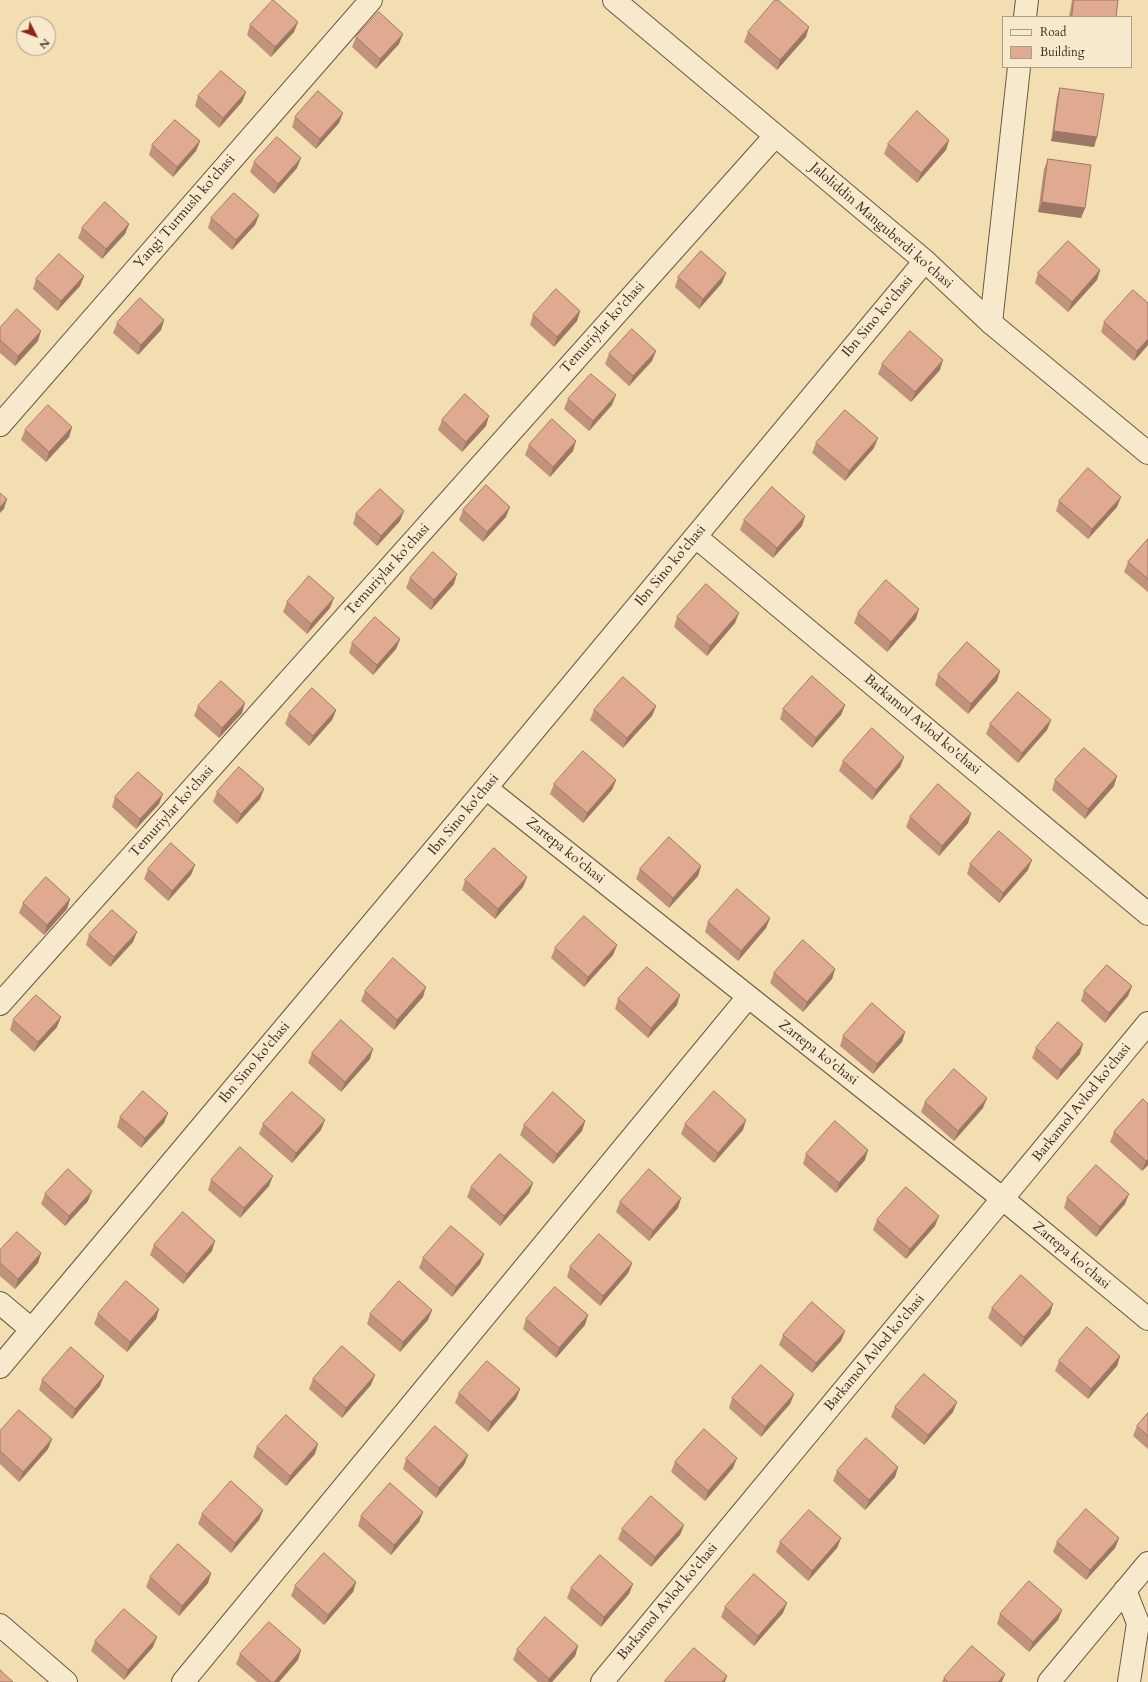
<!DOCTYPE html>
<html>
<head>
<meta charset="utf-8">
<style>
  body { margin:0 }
  #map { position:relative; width:1148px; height:1682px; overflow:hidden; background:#f2deb0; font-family:Cardo,serif }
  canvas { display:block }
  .legend { position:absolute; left:1002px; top:16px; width:130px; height:52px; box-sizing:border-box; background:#f7eacc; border:1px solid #ac9e87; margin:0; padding:5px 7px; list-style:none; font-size:12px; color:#3c2b1f }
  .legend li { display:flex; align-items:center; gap:8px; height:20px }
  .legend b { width:20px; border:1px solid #ac9e87 }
  .north { position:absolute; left:16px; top:16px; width:40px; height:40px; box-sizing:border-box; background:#f7eacc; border:1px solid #ac9e87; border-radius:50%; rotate:132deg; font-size:11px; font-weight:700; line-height:16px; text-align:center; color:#3c2b1f }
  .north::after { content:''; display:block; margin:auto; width:14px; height:18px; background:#8f2418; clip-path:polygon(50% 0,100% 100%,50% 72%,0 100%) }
</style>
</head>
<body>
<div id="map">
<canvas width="1148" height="1682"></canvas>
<ul class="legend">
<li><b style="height:5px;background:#f7eacc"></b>Road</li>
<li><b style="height:11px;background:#e0aa90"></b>Building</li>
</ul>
<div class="north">N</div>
</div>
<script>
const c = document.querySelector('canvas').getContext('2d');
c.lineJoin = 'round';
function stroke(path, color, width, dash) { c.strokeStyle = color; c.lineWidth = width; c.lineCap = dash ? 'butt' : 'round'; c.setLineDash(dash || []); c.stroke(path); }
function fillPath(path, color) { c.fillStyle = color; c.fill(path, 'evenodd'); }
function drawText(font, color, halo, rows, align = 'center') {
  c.font = font + ' Cardo,serif'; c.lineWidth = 3.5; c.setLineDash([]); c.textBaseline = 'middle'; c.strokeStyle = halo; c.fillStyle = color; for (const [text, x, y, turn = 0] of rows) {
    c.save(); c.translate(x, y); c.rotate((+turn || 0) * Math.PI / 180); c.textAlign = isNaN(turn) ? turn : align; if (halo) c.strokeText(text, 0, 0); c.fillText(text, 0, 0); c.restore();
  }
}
const minor = new Path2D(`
  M1025,17L1027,0
  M991,323L1019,67
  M0,425L371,0
  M696,537L1148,914
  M486,788L1003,1199L1148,1319
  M0,1004L775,136
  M0,1303L31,1329
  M0,1367L486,788L925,261
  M1125,1590L1138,1623L1129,1682
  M0,1625L66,1682
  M183,1682L748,997
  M602,1682L1148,1023
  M1049,1682L1148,1563`);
const tertiary = new Path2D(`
  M614,0L925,261L991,323L1148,453`);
const wall = new Path2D(`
  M1072,0H1118L1116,17H1069Z
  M250,25L294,32L271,57L247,35Z
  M748,32L806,37L777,70L744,42Z
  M356,37L399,44L376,69L352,47Z
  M1060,88L1097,137L1094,147L1051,141L1057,98Z
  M246,92L242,102L219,128L195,106L198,96Z
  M295,117L339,123L316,149L292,127Z
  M949,140L946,150L917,183L884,154L888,144Z
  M200,141L196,151L173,177L149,155L152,145Z
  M1048,159L1085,208L1081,218L1038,212L1044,169Z
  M254,162L297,168L274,194L250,172Z
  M259,215L255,225L232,250L208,228L211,218Z
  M129,224L125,234L102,259L78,238L82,228Z
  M1100,270L1097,280L1068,312L1035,283L1038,273Z
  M84,276L80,286L57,311L33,289L36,279Z
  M678,277L722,283L699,309L675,287Z
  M1148,303V345L1134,361L1101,332L1104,322Z
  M580,311L577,321L554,347L530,325L533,315Z
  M164,320L161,330L138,355L113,333L117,323Z
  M0,328L38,341L15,366L0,353Z
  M609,354L652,361L629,386L605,364Z
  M882,364L940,370L911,402L878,374Z
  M568,399L612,405L589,431L564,409Z
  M442,420L486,426L462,452L438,430Z
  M72,427L69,437L46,462L21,440L25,430Z
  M816,443L874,448L845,481L812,453Z
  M529,445L573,451L550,477L525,455Z
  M1059,501L1117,507L1088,539L1056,511Z
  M463,510L506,517L483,542L459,520Z
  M356,514L400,521L377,546L353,524Z
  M744,520L802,526L773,558L740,530Z
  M1148,539V592L1124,572L1128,562Z
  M410,578L454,584L431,610L406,588Z
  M287,602L330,608L307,634L283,612Z
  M858,613L916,619L887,652L854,623Z
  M677,617L735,623L707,656L674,627Z
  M400,639L396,649L373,675L349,653L352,643Z
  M1000,671L997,681L968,714L935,685L938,675Z
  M845,705L841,715L812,748L780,719L783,709Z
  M198,706L242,713L219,738L194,716Z
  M656,706L652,716L623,748L590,720L594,710Z
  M336,710L332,720L309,746L285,724L289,714Z
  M1051,720L1047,730L1018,763L986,734L990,724Z
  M904,757L900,767L872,800L839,771L843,761Z
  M616,780L612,790L583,823L550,794L554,784Z
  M1055,780L1114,786L1085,819L1052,790Z
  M217,792L260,799L237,824L213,802Z
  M115,797L159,804L136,829L112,807Z
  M971,813L968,823L939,856L906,827L910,817Z
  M970,864L1028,870L999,903L967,874Z
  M701,866L698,876L669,908L636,879L640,869Z
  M148,869L191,875L168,901L144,879Z
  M527,877L523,887L495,919L462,890L465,880Z
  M70,899L67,909L44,935L19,913L23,903Z
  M770,918L766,928L738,961L705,932L708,922Z
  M89,935L133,942L110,967L86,945Z
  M617,945L613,955L584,987L551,958L555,948Z
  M835,969L832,979L803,1012L770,983L774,973Z
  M1132,986L1128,996L1105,1023L1081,1001L1084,991Z
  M365,991L423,997L394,1030L361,1001Z
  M618,999L677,1005L648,1038L615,1009Z
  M13,1020L57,1027L34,1052L10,1030Z
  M905,1032L902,1042L873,1074L840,1046L843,1036Z
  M1036,1048L1080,1054L1057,1080L1032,1058Z
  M312,1053L370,1059L341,1092L308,1063Z
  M1143,1099L1148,1165L1142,1171L1110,1142L1114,1132Z
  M925,1102L983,1108L954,1141L921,1112Z
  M120,1117L164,1123L141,1148L117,1127Z
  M585,1121L582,1131L553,1164L520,1135L524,1125Z
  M263,1124L321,1130L292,1163L259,1134Z
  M685,1124L743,1130L714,1163L681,1134Z
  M806,1154L865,1160L836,1193L803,1164Z
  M211,1180L269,1186L240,1218L208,1190Z
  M533,1183L529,1193L500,1226L467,1197L471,1187Z
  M45,1194L88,1201L65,1226L41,1204Z
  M681,1198L678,1208L649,1241L616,1212L620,1202Z
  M1067,1198L1125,1204L1096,1237L1064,1208Z
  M877,1220L935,1226L906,1259L873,1230Z
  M154,1245L212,1251L183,1284L150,1255Z
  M0,1250L41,1253L38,1263L15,1289L0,1276Z
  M484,1254L480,1264L452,1297L419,1268L423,1258Z
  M632,1263L628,1273L600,1306L567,1277L570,1267Z
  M992,1308L1050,1314L1021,1347L988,1318Z
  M159,1309L156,1319L127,1352L94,1324L98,1314Z
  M432,1310L428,1320L400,1352L367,1324L370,1314Z
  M526,1319L585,1325L556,1358L523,1329Z
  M845,1331L841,1341L812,1373L779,1345L783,1335Z
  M1120,1356L1117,1366L1088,1399L1055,1371L1059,1361Z
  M313,1379L371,1385L342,1418L309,1389Z
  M42,1380L100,1386L72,1419L39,1390Z
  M520,1389L516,1399L488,1432L455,1403L459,1393Z
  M794,1394L790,1404L761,1437L729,1408L732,1398Z
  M895,1407L953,1412L924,1445L891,1417Z
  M1148,1413V1449L1133,1436L1137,1426Z
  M0,1431L52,1439L48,1449L19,1482L0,1464Z
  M257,1447L315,1454L286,1486L253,1457Z
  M468,1455L464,1465L436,1498L403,1469L406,1459Z
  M675,1462L733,1468L705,1501L671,1472Z
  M898,1467L895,1477L865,1510L833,1481L837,1471Z
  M263,1510L259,1520L231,1553L198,1524L202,1514Z
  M423,1512L419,1522L391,1555L358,1526L361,1516Z
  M684,1525L680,1535L651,1567L618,1539L622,1529Z
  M841,1538L837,1548L808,1581L776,1552L780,1542Z
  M1119,1538L1115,1548L1086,1580L1053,1552L1057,1542Z
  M211,1573L208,1583L179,1616L146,1587L150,1577Z
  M356,1582L353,1592L324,1625L291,1596L295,1586Z
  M633,1584L629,1594L601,1627L567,1598L571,1588Z
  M725,1607L783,1613L754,1646L721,1617Z
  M1062,1610L1058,1620L1029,1652L997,1624L1000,1614Z
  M95,1641L153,1647L124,1680L91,1651Z
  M578,1646L575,1656L552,1682H538L513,1660L517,1650Z
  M301,1650L298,1660L279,1682H257L236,1664L240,1654Z
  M944,1678L1002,1682H942Z`);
const shadedWall = new Path2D(`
  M298,22L294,32L271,57L275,47Z
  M809,27L806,37L777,70L780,60Z
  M403,34L399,44L376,69L380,59Z
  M246,92L242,102L219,128L223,118Z
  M343,113L339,123L316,149L320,139Z
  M1054,131L1097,137L1094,147L1051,141Z
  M949,140L946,150L917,183L921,173Z
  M200,141L196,151L173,177L177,167Z
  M301,158L297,168L274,194L278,184Z
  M1042,202L1085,208L1081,218L1038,212Z
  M259,215L255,225L232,250L236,240Z
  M129,224L125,234L102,259L106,249Z
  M1100,270L1097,280L1068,312L1072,302Z
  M726,273L722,283L699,309L703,299Z
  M84,276L80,286L57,311L61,301Z
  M580,311L577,321L554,347L557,337Z
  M164,320L161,330L138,355L141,345Z
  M41,331L38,341L15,366L18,356Z
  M1148,339V345L1134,361L1137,351Z
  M656,351L652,361L629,386L633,376Z
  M943,360L940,370L911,402L915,392Z
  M616,395L612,405L589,431L593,421Z
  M489,416L486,426L462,452L466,442Z
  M72,427L69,437L46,462L49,452Z
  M878,438L874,448L845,481L849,471Z
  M576,441L573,451L550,477L553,467Z
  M1121,497L1117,507L1088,539L1092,529Z
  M7,499L4,509L0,513V507Z
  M510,507L506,517L483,542L487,532Z
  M404,511L400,521L377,546L381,536Z
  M805,516L802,526L773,558L777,548Z
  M457,574L454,584L431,610L434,600Z
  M334,598L330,608L307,634L311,624Z
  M919,609L916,619L887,652L891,642Z
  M739,613L735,623L707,656L710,646Z
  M400,639L396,649L373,675L377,665Z
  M1000,671L997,681L968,714L971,704Z
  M245,703L242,713L219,738L222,728Z
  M845,705L841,715L812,748L816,738Z
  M656,706L652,716L623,748L627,738Z
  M336,710L332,720L309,746L313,736Z
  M1051,720L1047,730L1018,763L1022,753Z
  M904,757L900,767L872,800L876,790Z
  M1117,776L1114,786L1085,819L1088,809Z
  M616,780L612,790L583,823L587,813Z
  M264,789L260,799L237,824L241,814Z
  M163,794L159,804L136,829L140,819Z
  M971,813L968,823L939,856L942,846Z
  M1032,860L1028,870L999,903L1003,893Z
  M195,865L191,875L168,901L172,891Z
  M701,866L698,876L669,908L673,898Z
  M527,877L523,887L495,919L498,909Z
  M70,899L67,909L44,935L47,925Z
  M770,918L766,928L738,961L741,951Z
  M137,932L133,942L110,967L114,957Z
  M617,945L613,955L584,987L588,977Z
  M835,969L832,979L803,1012L807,1002Z
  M1132,986L1128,996L1105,1023L1109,1013Z
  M426,987L423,997L394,1030L397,1020Z
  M680,995L677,1005L648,1038L651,1028Z
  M61,1017L57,1027L34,1052L38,1042Z
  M905,1032L902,1042L873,1074L877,1064Z
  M1083,1044L1080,1054L1057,1080L1061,1070Z
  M373,1049L370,1059L341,1092L345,1082Z
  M987,1098L983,1108L954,1141L958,1131Z
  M168,1113L164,1123L141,1148L145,1138Z
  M325,1120L321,1130L292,1163L296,1153Z
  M746,1120L743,1130L714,1163L718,1153Z
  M585,1121L582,1131L553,1164L557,1154Z
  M868,1150L865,1160L836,1193L839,1183Z
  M1148,1159V1165L1142,1171L1146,1161Z
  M273,1176L269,1186L240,1218L244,1208Z
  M533,1183L529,1193L500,1226L504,1216Z
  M92,1191L88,1201L65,1226L69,1216Z
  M1129,1194L1125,1204L1096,1237L1100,1227Z
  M681,1198L678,1208L649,1241L653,1231Z
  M939,1216L935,1226L906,1259L910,1249Z
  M215,1241L212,1251L183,1284L187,1274Z
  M41,1253L38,1263L15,1289L18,1279Z
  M484,1254L480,1264L452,1297L456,1287Z
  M632,1263L628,1273L600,1306L603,1296Z
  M1053,1304L1050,1314L1021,1347L1024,1337Z
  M159,1309L156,1319L127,1352L130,1342Z
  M432,1310L428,1320L400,1352L403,1342Z
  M588,1315L585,1325L556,1358L559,1348Z
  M845,1331L841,1341L812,1373L816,1363Z
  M1120,1356L1117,1366L1088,1399L1091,1389Z
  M375,1375L371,1385L342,1418L346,1408Z
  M104,1376L100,1386L72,1419L75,1409Z
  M520,1389L516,1399L488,1432L491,1422Z
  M794,1394L790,1404L761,1437L765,1427Z
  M957,1402L953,1412L924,1445L928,1435Z
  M52,1439L48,1449L19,1482L23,1472Z
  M318,1444L315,1454L286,1486L290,1476Z
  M468,1455L464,1465L436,1498L439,1488Z
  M737,1458L733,1468L705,1501L708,1491Z
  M898,1467L895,1477L865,1510L869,1500Z
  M263,1510L259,1520L231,1553L235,1543Z
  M423,1512L419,1522L391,1555L394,1545Z
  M684,1525L680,1535L651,1567L655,1557Z
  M841,1538L837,1548L808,1581L812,1571Z
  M1119,1538L1115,1548L1086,1580L1090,1570Z
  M211,1573L208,1583L179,1616L182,1606Z
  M356,1582L353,1592L324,1625L328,1615Z
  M633,1584L629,1594L601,1627L604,1617Z
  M787,1603L783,1613L754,1646L758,1636Z
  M1062,1610L1058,1620L1029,1652L1033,1642Z
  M157,1637L153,1647L124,1680L128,1670Z
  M578,1646L575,1656L552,1682H548L549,1679Z
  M301,1650L298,1660L279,1682H274Z
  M1005,1674L1002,1682H998Z
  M727,1676L725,1682H722Z`);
const building = new Path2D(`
  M273,0L298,22L275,47L250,25Z
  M775,0H778L809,27L780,60L748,32Z
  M1074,0H1118L1116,17H1072Z
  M379,12L403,34L380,59L356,37Z
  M221,71L246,92L223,118L198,96Z
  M1060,88L1104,94L1097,137L1054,131Z
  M318,91L343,113L320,139L295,117Z
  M917,111L949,140L921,173L888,144Z
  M175,120L200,141L177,167L152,145Z
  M277,137L301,158L278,184L254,162Z
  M1048,159L1091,165L1085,208L1042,202Z
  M234,193L259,215L236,240L211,218Z
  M105,202L129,224L106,249L82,228Z
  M1068,241L1100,270L1072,302L1038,273Z
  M701,251L726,273L703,299L678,277Z
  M59,254L84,276L61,301L36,279Z
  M556,289L580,311L557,337L533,315Z
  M1133,290L1148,303V339L1137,351L1104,322Z
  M140,298L164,320L141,345L117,323Z
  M17,309L41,331L18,356L0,340V328Z
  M632,329L656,351L633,376L609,354Z
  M910,331L943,360L915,392L882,364Z
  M591,374L616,395L593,421L568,399Z
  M465,394L489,416L466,442L442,420Z
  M48,405L72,427L49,452L25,430Z
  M845,410L878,438L849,471L816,443Z
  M552,419L576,441L553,467L529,445Z
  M1088,468L1121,497L1092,529L1059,501Z
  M486,485L510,507L487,532L463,510Z
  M772,487L805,516L777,548L744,520Z
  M380,489L404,511L381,536L356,514Z
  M0,493L7,499L0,507Z
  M1148,539V579L1128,562Z
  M433,552L457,574L434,600L410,578Z
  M309,576L334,598L311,624L287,602Z
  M886,580L919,609L891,642L858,613Z
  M706,584L739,613L710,646L677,617Z
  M375,617L400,639L377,665L352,643Z
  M967,642L1000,671L971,704L938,675Z
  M812,676L845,705L816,738L783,709Z
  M623,677L656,706L627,738L594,710Z
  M221,681L245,703L222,728L198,706Z
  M312,688L336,710L313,736L289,714Z
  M1018,692L1051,720L1022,753L990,724Z
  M872,728L904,757L876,790L843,761Z
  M1084,748L1117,776L1088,809L1055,780Z
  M583,751L616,780L587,813L554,784Z
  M239,767L264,789L241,814L217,792Z
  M138,772L163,794L140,819L115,797Z
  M938,784L971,813L942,846L910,817Z
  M999,831L1032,860L1003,893L970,864Z
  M669,837L701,866L673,898L640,869Z
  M171,843L195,865L172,891L148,869Z
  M494,848L527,877L498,909L465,880Z
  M46,877L70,899L47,925L23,903Z
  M737,889L770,918L741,951L708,922Z
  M112,910L137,932L114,957L89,935Z
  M584,916L617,945L588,977L555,948Z
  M803,940L835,969L807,1002L774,973Z
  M393,958L426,987L397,1020L365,991Z
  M1107,965L1132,986L1109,1013L1084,991Z
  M647,967L680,995L651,1028L618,999Z
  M36,995L61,1017L38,1042L13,1020Z
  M872,1003L905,1032L877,1064L843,1036Z
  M341,1020L373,1049L345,1082L312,1053Z
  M1058,1022L1083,1044L1061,1070L1036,1048Z
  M954,1069L987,1098L958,1131L925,1102Z
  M143,1091L168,1113L145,1138L120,1117Z
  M714,1091L746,1120L718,1153L685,1124Z
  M292,1092L325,1120L296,1153L263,1124Z
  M553,1092L585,1121L557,1154L524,1125Z
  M1143,1099L1148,1104V1159L1146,1161L1114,1132Z
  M835,1121L868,1150L839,1183L806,1154Z
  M240,1147L273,1176L244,1208L211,1180Z
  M500,1154L533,1183L504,1216L471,1187Z
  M1096,1165L1129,1194L1100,1227L1067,1198Z
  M68,1169L92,1191L69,1216L45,1194Z
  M649,1169L681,1198L653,1231L620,1202Z
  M906,1187L939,1216L910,1249L877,1220Z
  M183,1212L215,1241L187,1274L154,1245Z
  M451,1226L484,1254L456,1287L423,1258Z
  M17,1232L41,1253L18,1279L0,1263V1250Z
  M599,1234L632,1263L603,1296L570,1267Z
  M1021,1275L1053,1304L1024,1337L992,1308Z
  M126,1281L159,1309L130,1342L98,1314Z
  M399,1281L432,1310L403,1342L370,1314Z
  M555,1287L588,1315L559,1348L526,1319Z
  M812,1302L845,1331L816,1363L783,1335Z
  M1087,1327L1120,1356L1091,1389L1059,1361Z
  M342,1346L375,1375L346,1408L313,1379Z
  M71,1347L104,1376L75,1409L42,1380Z
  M487,1361L520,1389L491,1422L459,1393Z
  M761,1365L794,1394L765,1427L732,1398Z
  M924,1374L957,1402L928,1435L895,1407Z
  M19,1410L52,1439L23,1472L0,1451V1431Z
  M1148,1413V1436L1137,1426Z
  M286,1415L318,1444L290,1476L257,1447Z
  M435,1426L468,1455L439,1488L406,1459Z
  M704,1429L737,1458L708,1491L675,1462Z
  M866,1438L898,1467L869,1500L837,1471Z
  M231,1481L263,1510L235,1543L202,1514Z
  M390,1483L423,1512L394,1545L361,1516Z
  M651,1496L684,1525L655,1557L622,1529Z
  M1086,1509L1119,1538L1090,1570L1057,1542Z
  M809,1510L841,1538L812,1571L780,1542Z
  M178,1544L211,1573L182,1606L150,1577Z
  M324,1553L356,1582L328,1615L295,1586Z
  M600,1555L633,1584L604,1617L571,1588Z
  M754,1574L787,1603L758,1636L725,1607Z
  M1029,1581L1062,1610L1033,1642L1000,1614Z
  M124,1609L157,1637L128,1670L95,1641Z
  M545,1617L578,1646L549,1679L517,1650Z
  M269,1622L301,1650L274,1682H271L240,1654Z
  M972,1646L1005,1674L998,1682H948L944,1678Z
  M694,1648L727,1676L722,1682H667L665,1681Z
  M0,1670L13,1682H0Z`);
const streetNames = [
  ["Yangi Turmush ko'chasi",185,212,-49],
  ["Jaloliddin Manguberdi ko'chasi",881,226,41],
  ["Ibn Sino ko'chasi",878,317,-50],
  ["Temuriylar ko'chasi",603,328,-48],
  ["Ibn Sino ko'chasi",671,566,-50],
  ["Temuriylar ko'chasi",388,570,-48],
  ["Barkamol Avlod ko'chasi",922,725,40],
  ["Temuriylar ko'chasi",172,812,-48],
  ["Ibn Sino ko'chasi",464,815,-50],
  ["Zartepa ko'chasi",565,851,39],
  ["Zartepa ko'chasi",818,1053,38],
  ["Ibn Sino ko'chasi",255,1063,-50],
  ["Barkamol Avlod ko'chasi",1082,1103,-51],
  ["Zartepa ko'chasi",1071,1256,40],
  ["Barkamol Avlod ko'chasi",875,1353,-50],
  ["Barkamol Avlod ko'chasi",668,1602,-50]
];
stroke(minor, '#6a5843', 24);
stroke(tertiary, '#6a5843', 24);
stroke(minor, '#f7eacc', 22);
stroke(tertiary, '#f7eacc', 22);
fillPath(wall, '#c1927c');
fillPath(shadedWall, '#9d7765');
fillPath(building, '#e0aa90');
stroke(building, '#9d7765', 1);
drawText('14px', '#3c2b1f', '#f7eacc', streetNames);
</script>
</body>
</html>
